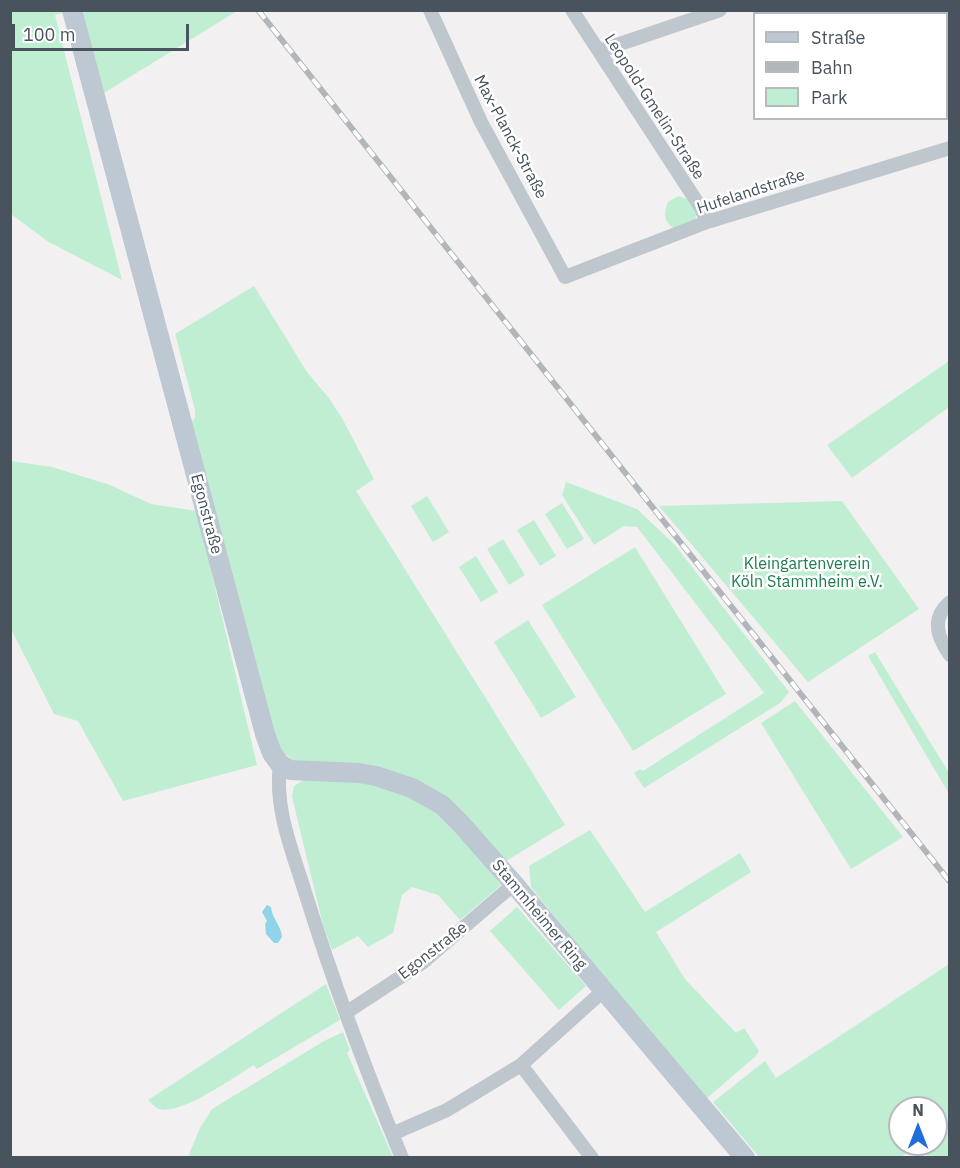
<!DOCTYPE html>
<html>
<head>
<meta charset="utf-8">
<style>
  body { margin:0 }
  #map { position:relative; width:960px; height:1168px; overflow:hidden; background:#f2f0f0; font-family:"IBM Plex Sans",sans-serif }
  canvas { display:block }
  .frame { position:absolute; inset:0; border:12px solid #48535d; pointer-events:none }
  .legend { position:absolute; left:753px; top:12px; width:195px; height:108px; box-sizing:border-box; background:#fff; border:2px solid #b6babe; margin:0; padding:8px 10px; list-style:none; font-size:18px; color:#48535d }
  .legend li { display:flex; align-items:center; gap:12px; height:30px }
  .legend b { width:30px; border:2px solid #b6babe }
  .north { position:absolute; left:888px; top:1096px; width:60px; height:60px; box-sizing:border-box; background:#fff; border:2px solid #b6babe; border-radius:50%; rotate:0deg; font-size:16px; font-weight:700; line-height:24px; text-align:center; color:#48535d }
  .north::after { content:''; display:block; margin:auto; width:21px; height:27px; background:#206ddc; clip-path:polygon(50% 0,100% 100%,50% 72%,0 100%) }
  .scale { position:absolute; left:12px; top:24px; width:177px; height:27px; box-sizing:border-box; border:3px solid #48535d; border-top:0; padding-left:8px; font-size:18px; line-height:21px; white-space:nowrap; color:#48535d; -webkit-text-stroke:4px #fff; paint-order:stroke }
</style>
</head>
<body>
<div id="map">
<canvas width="960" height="1168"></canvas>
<div class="frame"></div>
<ul class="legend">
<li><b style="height:8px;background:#bec8d3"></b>Straße</li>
<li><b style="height:8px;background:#b2b5ba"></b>Bahn</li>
<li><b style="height:16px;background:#c0eed3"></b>Park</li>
</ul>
<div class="north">N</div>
<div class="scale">100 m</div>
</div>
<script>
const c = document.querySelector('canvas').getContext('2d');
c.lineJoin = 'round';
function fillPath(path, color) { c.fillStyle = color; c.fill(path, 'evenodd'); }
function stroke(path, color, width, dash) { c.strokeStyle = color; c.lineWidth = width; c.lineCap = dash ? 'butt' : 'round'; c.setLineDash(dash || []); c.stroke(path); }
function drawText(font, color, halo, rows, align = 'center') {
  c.font = font + ' "IBM Plex Sans",sans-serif'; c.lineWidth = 5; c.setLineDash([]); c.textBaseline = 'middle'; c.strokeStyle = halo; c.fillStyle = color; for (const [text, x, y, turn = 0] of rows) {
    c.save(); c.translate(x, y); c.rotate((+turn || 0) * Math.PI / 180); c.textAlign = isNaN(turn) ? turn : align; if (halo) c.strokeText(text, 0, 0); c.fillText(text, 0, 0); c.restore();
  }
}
const green = new Path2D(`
  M11,11H71L55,15L122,280L47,241L11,214Z
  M77,11H237L99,96Z
  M678,196L690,200C694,207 698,212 695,220L676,229C664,224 663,213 668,202Z
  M254,286L307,372L328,397L342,418L374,479L356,491L565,825L506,861L424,786L295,762L282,751L272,737L188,425L195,418V410L175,334Z
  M949,361V407L852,478L827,445Z
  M11,461L52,467L110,485L151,504L197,511L257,765L123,801L78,721L54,714L11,629Z
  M566,482L637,509L675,545L789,692L780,703L644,788L634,773L640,769L643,771L764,693L637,527L624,526L594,545L562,495Z
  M427,496L449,532L433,542L411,506Z
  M842,501L919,609L808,682L659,506Z
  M562,503L584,539L567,549L545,514Z
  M534,520L556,556L540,566L517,530Z
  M503,539L525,575L509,585L487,549Z
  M635,547L726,694L633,751L542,605Z
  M476,556L498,592L481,602L459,567Z
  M528,620L576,697L541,718L494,642Z
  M875,652L949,773V794L868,656Z
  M795,701L903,837L851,869L761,723Z
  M307,778L370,782L425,802L467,843L501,885L460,920L438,895L412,887L402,895L393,933L368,947L358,936L332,950L323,925L292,797L294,786Z
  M590,830L645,912L740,853L751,872L656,932L685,979L736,1033L744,1028L759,1051L756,1056L707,1098L606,980L531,887L529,866Z
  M517,907L586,986L559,1010L490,931Z
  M949,964V1157H928L919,1145L901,1157H759L713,1102L765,1061L776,1078ZM900,1108H936V1144H900Z
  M326,984L340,1020L257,1069L254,1065C234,1077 182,1115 159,1109C156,1108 151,1103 148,1100Z
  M343,1032L350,1050L347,1053L393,1157H188L200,1128L212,1109L324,1041Z`);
const water = new Path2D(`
  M267,905L271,907C272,919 281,925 282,937L278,943H274L266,934L265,924L267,921L262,912Z`);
const street = new Path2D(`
  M430,10L481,122L565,277L707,222L950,148
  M572,10L701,208L707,222
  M599,51L720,10
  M950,602C931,618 937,637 950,655
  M280,764C274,808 292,850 305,892C333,982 366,1071 402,1158
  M347,1012L422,963L514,884
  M521,1065L592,1158
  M392,1134L447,1110L521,1065L603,991`);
const secondary = new Path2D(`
  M72,10L265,734L272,753L280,764L290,770L359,773L376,776L412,788L442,805L462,825L514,884L745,1158`);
const rail = new Path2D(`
  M258,10L950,882`);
const streetNames = [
  ["Leopold-Gmelin-Straße",654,107,57],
  ["Max-Planck-Straße",510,137,62],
  ["Hufelandstraße",751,192,-18],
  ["Egonstraße",206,514,75],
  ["Stammheimer Ring",539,915,50],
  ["Egonstraße",433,951,-38]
];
const parkNames = [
  ["Kleingartenverein",807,564],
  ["Köln Stammheim e.V.",807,582]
];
fillPath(green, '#c0eed3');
fillPath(water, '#8fd4e9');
stroke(street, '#bec7ce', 14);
stroke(secondary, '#bec8d3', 20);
stroke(rail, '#b2b5ba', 6);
stroke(rail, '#fff', 4, [11]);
drawText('16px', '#48535d', '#fff', streetNames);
drawText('16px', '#1b7c4e', '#fff', parkNames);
</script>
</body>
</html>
